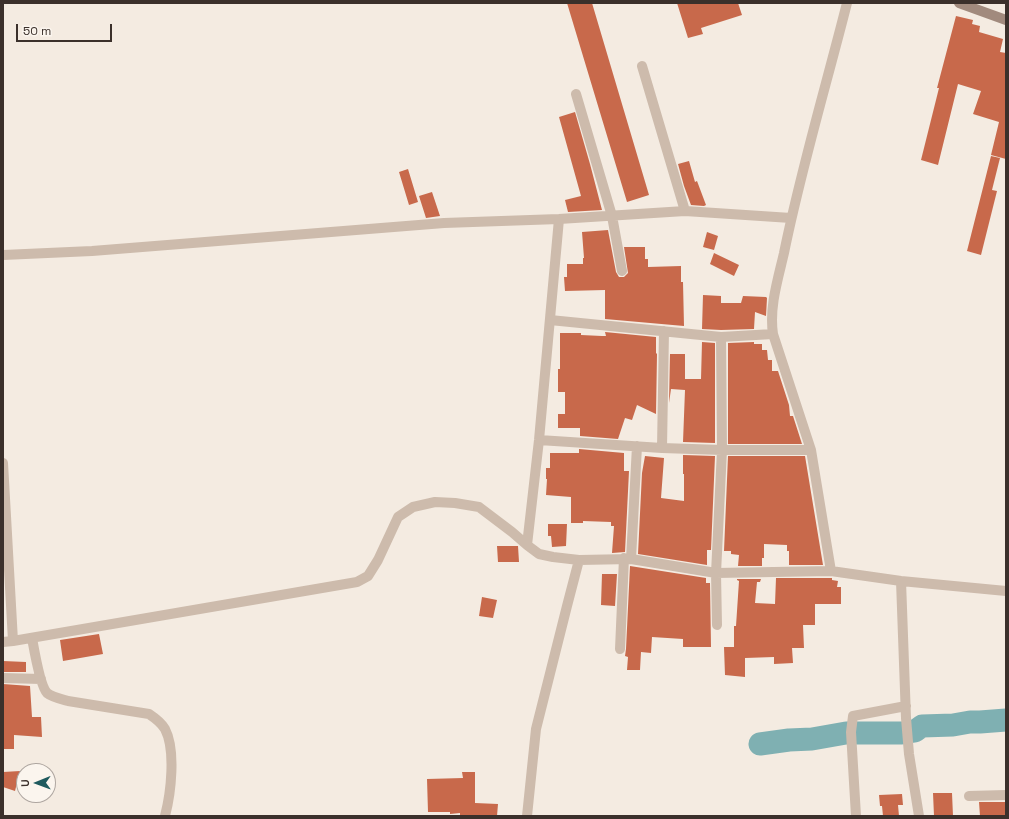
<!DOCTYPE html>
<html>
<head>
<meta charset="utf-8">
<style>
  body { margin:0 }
  #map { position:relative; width:1009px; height:819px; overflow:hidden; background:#f4ebe1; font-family:"Space Grotesk",sans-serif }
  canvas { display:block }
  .frame { position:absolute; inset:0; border:4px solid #3b302b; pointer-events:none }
  .north { position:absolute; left:16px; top:763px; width:40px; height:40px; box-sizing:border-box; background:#fbf5ee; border:1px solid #aea6a0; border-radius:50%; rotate:269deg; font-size:11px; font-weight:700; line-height:16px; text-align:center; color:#3b302b }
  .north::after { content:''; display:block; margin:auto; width:14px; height:18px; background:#1f5a5e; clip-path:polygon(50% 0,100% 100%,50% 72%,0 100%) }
  .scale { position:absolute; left:16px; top:24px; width:96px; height:18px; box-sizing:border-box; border:2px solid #3b302b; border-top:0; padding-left:5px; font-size:12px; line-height:14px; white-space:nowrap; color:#3b302b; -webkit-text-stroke:3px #fbf5ee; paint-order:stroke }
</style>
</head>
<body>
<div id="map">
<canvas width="1009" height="819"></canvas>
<div class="frame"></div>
<div class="north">U</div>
<div class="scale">50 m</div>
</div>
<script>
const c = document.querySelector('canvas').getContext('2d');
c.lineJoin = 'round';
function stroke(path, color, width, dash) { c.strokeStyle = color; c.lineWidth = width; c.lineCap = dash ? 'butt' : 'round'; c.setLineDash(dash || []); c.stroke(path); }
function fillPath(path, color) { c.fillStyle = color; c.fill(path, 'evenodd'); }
const river = new Path2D(`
  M760,744L789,740L812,739L846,733H902L915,731L922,726L953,725L970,722H980L1006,720`);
const building = new Path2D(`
  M567,3H592L649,195L627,202Z
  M677,3H738L742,15L701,28L703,34L688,38Z
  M956,16L973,20L972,24L980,26L979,32L1003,39L1000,52L1006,53V159L991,155L999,122L973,114L981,91L958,84L938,165L921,160L939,88H937Z
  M575,112L590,164L602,210L568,212L565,200L581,196L559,117Z
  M991,156L1000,158L992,190L997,191L981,255L967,251Z
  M689,161L695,182L697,181L706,205L704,206L691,205L684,186L678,164Z
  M408,169L418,202L409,205L399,172Z
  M432,192L440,216L426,218L419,196Z
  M608,230L616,272L619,277H624L628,273L624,247H645V259H648V267L681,266V282H683L684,326L605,319V290L565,291L564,277H567V264H583V258H584L582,232Z
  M707,232L718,236L714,250L703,247Z
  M714,253L739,265L734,276L710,264Z
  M703,295L721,296V303H741L743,296L766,297L767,298L766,316L755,312L754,329L721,330L702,329Z
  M605,332L656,337V353L657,354L656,414L637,405L632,420L625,418L618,439L580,436V428H558V414H565V392H558V369H560V333H581V335L602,336H606Z
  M702,342L715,343V443L683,442L685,390L671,389L669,403L670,354H685V379H701Z
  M754,342V344H762V350H767L768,360H772V371H778L789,405L790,416H793L802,444H728V343Z
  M579,449L624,453V471H629L625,552L612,553L614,526H611V522L583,521V523H571V497L546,495L547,479H546V468H550V453H579Z
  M683,455L715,456L711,550H707V565L638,554L642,473L645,456L664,458L661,498L684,501V474H683Z
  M728,456H805L823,565H789V551H787V545L764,544V558H762V566H738L739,555L731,554V551H724Z
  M548,524H567L566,546L552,547L551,536H548Z
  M497,546H518L519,562H498Z
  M630,566L706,578V583H710L711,647H683V639L652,637L651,653L641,652L640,670H627L628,657L625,656L626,649Z
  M602,574H617L615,606L601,605Z
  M776,578H832V580L838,581L837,587H841V604H815V625H803L804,648H792L793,663L774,664V657L745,658V677L725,675L724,647H734V626H736L739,581L737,580V579H761L760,582H757L755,603L775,604Z
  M482,597L497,600L493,618L479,616Z
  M99,634L103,654L63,661L60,640Z
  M3,661L26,662V672H3Z
  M3,684L30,686L32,717H41L42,737L14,735V749H3Z
  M20,771L15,791L3,787V772Z
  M462,772H475V803L498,804L497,816H460V813L450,814V812H428L427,779L463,778Z
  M933,793H952L953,816H934Z
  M902,794L903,805H898L899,816H883L882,806H880L879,795Z
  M979,802H1005L1006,816H980Z`);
const street = new Path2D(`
  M642,66L685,211
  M576,94L612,216L622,271
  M3,255L92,251L444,223L559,219L685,211L791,218
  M550,320L721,337L773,334
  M539,440L662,448L722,450H811
  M662,448L664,331
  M3,463L6,516L3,515
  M6,516L13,641
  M527,545L539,440L559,219
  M631,559L637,446
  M831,571L811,450L773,334C769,307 778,279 784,253C801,169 826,86 847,3
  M901,581L906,718L909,754L919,816
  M717,625L716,573L722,450L721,337
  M32,638C34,649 40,686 47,693C52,697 61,699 68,701L149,714C155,718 161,722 165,729C176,750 171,793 165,816
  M3,642L13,641L357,582L368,576L378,560L398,517L413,507L435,502L455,503L479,507L512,532L527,545L539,554L553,557L579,560L631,559L716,573L831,571L901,581L1006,591
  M620,649L624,558
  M3,678L41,679
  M969,796L1006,795
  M527,816L536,729L567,606L579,560
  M856,816L851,732L853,716L906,706`);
const secondary = new Path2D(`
  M959,3L1006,20`);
stroke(river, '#7fb0b2', 23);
fillPath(building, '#c8694b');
stroke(street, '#cdbbac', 10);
stroke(secondary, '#a18a7d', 10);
</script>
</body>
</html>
